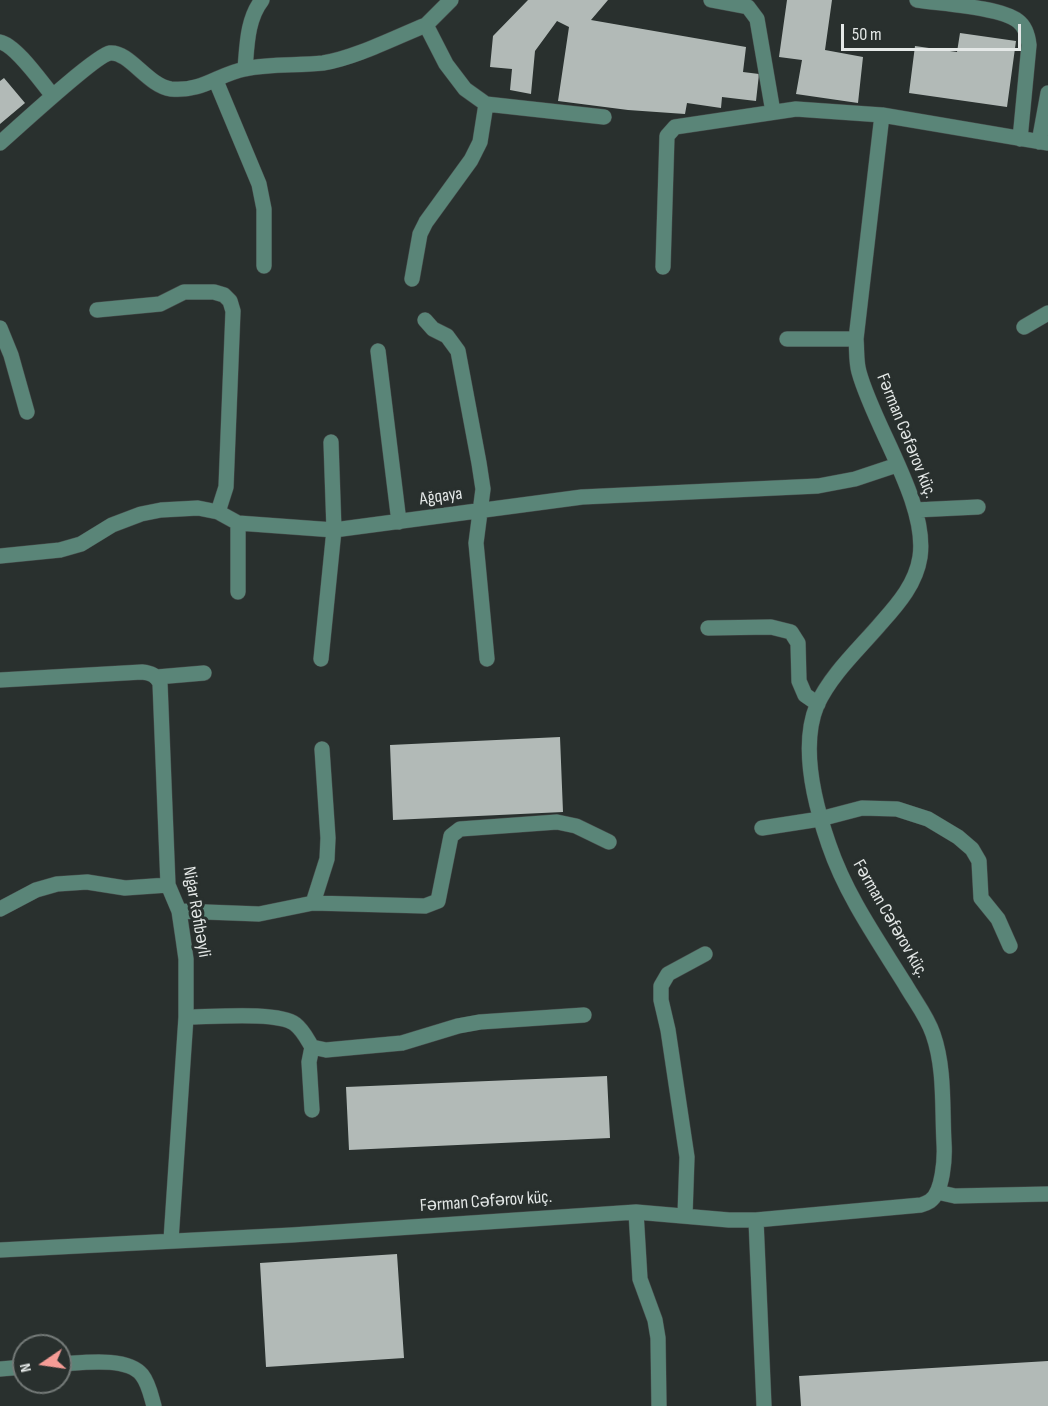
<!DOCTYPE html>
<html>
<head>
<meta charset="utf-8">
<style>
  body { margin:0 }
  #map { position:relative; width:1048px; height:1406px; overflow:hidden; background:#29302e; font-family:"Sofia Sans Condensed",sans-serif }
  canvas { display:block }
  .north { position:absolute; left:12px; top:1334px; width:60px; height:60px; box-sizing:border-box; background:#29302e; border:2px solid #747a78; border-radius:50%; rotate:257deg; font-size:16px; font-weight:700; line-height:24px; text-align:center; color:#e4e8e7 }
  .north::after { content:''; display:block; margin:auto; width:21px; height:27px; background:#f59c96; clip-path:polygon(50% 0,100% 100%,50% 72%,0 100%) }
  .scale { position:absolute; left:841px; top:24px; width:180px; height:27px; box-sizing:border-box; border:3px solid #e4e8e7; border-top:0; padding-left:8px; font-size:18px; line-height:21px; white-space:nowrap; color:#e4e8e7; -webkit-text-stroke:4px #29302e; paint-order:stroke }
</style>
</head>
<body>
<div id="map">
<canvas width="1048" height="1406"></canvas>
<div class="north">N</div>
<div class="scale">50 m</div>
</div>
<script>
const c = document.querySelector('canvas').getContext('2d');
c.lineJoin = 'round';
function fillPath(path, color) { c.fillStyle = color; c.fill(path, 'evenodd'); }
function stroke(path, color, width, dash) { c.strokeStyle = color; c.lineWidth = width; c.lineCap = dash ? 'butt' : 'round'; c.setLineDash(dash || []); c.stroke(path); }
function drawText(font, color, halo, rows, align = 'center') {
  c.font = font + ' "Sofia Sans Condensed",sans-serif'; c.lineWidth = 6; c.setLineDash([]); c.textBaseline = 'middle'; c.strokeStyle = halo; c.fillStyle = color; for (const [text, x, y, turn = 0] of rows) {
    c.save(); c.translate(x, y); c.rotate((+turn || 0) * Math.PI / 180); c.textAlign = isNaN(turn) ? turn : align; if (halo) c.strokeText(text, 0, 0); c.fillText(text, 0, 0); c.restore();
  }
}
const building = new Path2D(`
  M528,0H608L591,20L746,47L743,72L759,74L756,101L722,97L721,108L687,103L685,114L628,110L558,101L569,27L557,21L535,51L531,94L510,90L512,69L490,67L493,36Z
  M787,0H832L825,50L863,57L858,103L796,94L802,60L779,57Z
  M960,33L1016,41L1007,107L909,93L915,46L957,52Z
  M4,78L25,103L0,124V81Z
  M560,737L563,812L393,820L390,745Z
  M607,1076L610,1138L349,1150L346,1087Z
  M397,1254L404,1358L266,1367L260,1263Z
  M1048,1361V1406H801L799,1376Z`);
const minor = new Path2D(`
  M451,0L426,25L446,64L465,89L486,104L604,117
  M711,0L748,7L757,19L773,112
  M917,0C941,4 1000,7 1018,21C1026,27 1028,36 1029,45L1020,139
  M0,42C16,45 42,83 53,96
  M245,69C247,46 247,19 262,0
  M216,81L259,184L264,209V266
  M882,115L1048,143
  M1039,142L1048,93
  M0,143C16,129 96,55 110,53C129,51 148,86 171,89C203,92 218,74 245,69C271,63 297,66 323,63C355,58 396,37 426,25
  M412,279L420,234L426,222L471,160L480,142L486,104
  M97,310L160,304L184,292H214L224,295L230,301L233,311L226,487L218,512
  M425,320L433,329L447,336L458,351L479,463L483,489L476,543L487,659
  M1024,327L1048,313
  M0,328L11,355L27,412
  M787,339H856
  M378,351L399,522
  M915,510L978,507
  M238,523V592
  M0,556L60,550L81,544L112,525L141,514L161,510L198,508L218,512L238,523L334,530L582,497L818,486L855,479L897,465
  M708,628L771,627L791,632L798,643L799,681L805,695L818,704
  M321,659L334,530L331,442
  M157,677L204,673
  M0,680L142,672C151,673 156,675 160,683L168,885L179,911L183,938L186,959V1017L171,1240
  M762,828L820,819L862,808L897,809L928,819L958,837L972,849L979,861L981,898L998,919L1010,946
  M313,903L327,859L328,838L322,749
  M0,909L36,890L57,884L87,882L125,888L168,885
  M179,911L259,914L313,903L425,906L438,901L451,836L460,829L557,822L576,826L609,842
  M186,1017C210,1017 279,1011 295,1024C303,1030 307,1039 312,1047L326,1050L402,1043L458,1026L480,1022L584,1015
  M312,1110L309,1062L312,1047
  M937,1192L955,1196L1048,1194
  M636,1212L640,1279L655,1320L658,1338L659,1406
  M685,1215L687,1157L668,1030L661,1000V986L668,974L705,954
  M756,1220L764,1406
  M0,1250L292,1235L636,1212L729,1220H756L921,1205C924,1204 927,1203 930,1201C943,1192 945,1158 944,1143C942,1107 945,1068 933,1034C927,1016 914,1000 905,984C877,939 846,895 829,845C815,805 800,746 817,705C831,674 860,648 882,622C899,603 916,583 920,557C928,503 874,427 859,372C856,362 857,350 856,339L882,115L796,109L675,127L667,136L663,267
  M60,1364C81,1363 127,1356 142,1375C149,1384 151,1396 154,1406
  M0,1369L24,1367`);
const streetNames = [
  ["Fərman Cəfərov küç.",906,436,68],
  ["Ağqaya",441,497,-8],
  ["Nigar Rəfibəyli",196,912,80],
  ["Fərman Cəfərov küç.",890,919,60],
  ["Fərman Cəfərov küç.",486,1202,-4]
];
fillPath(building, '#b2bab7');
stroke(minor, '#474d4c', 16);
stroke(minor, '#5a8578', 15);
drawText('18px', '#e4e8e7', '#29302e', streetNames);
</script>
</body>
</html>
